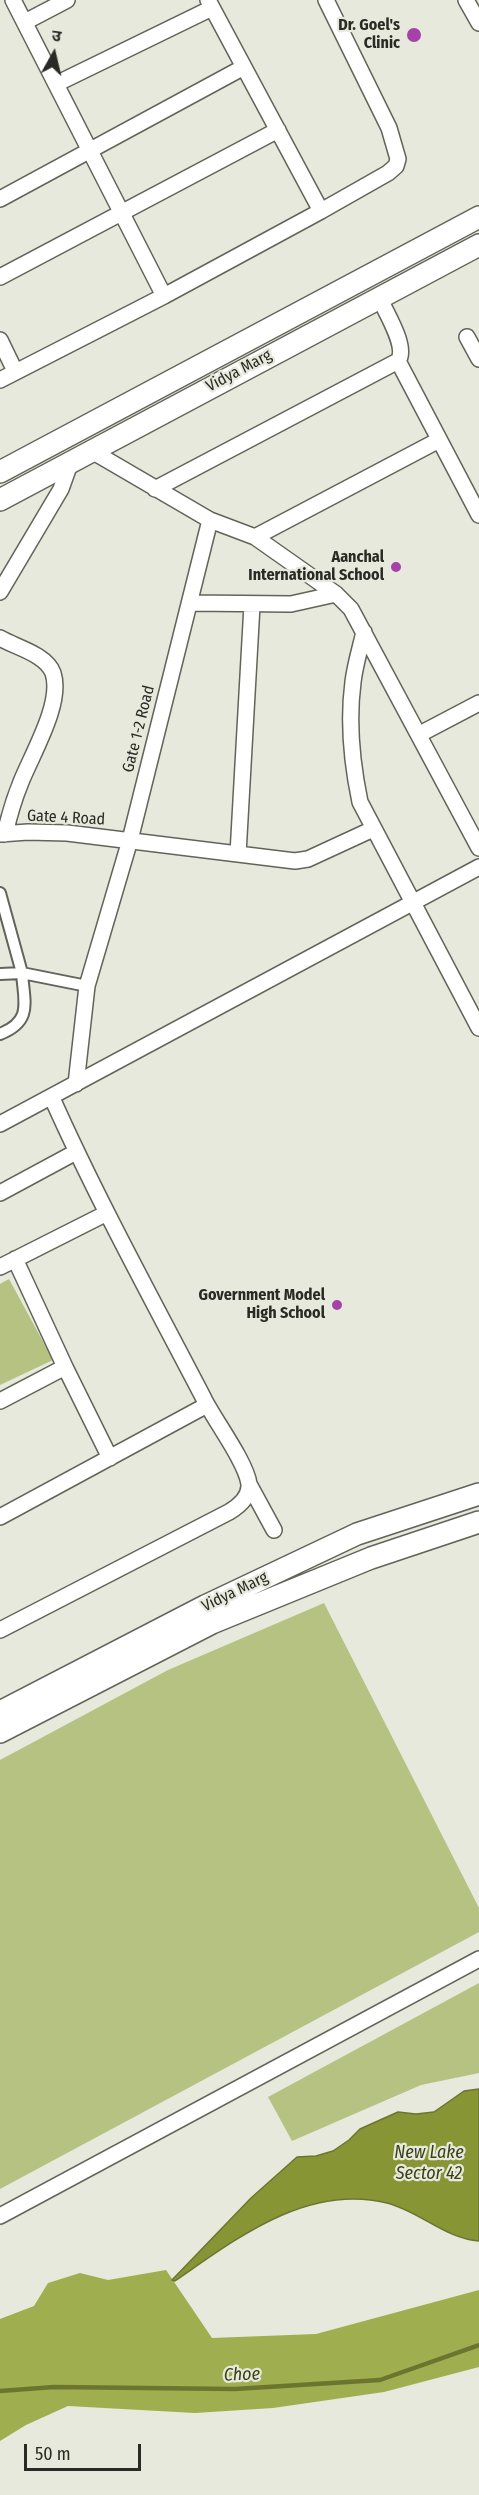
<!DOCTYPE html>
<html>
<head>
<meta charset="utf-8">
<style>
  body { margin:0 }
  #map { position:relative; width:479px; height:2495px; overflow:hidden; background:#e6e9db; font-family:"Fira Sans Condensed","Noto Sans Devanagari",sans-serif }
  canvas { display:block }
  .north { position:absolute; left:24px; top:24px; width:60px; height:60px; -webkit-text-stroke:4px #e6e9db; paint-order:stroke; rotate:8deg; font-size:16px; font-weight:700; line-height:24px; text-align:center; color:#292a25 }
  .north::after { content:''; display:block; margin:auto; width:21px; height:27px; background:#292a25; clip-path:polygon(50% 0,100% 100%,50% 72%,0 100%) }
  .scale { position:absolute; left:24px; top:2444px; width:117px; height:27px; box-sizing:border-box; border:3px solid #292a25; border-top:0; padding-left:8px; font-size:18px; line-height:21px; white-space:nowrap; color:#292a25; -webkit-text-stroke:4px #e6e9db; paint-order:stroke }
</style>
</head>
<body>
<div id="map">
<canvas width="479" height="2495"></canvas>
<div class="north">उ</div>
<div class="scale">50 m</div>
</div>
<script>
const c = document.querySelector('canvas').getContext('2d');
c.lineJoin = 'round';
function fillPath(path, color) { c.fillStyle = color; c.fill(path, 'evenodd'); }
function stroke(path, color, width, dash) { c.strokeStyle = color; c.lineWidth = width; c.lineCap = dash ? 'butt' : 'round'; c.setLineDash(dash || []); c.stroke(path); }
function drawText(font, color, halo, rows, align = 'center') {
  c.font = font + ' "Fira Sans Condensed",sans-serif'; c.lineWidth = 4.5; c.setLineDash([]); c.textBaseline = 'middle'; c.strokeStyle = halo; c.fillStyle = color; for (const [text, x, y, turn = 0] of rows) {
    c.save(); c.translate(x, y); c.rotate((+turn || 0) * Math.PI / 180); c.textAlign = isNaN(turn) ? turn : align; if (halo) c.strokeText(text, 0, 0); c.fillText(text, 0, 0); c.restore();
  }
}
const green = new Path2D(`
  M9,1279L53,1360L0,1385V1284Z
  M324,1603L479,1908V1932L0,2189V1760L168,1670Z
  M479,1983V2073L421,2085L292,2141L268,2097Z`);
const forest = new Path2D(`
  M166,2270L212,2338L316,2334L479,2290V2367L384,2392L273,2408L195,2413L68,2406L26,2425L0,2441V2319L34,2306L48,2283L80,2273L108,2280Z`);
const water = new Path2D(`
  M479,2089V2241C446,2239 419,2211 387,2203C307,2183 236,2239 175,2281L172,2280L251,2198L297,2157L316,2156L333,2151L349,2140L360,2129L398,2112L416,2114L434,2112L464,2091Z`);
const stream = new Path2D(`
  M0,2391L54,2387L235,2389L380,2380L479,2345`);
const pedestrian = new Path2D(`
  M0,893L22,973L87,986
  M0,974L22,973C24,1002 33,1021 0,1034`);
const minor = new Path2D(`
  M13,0L164,296
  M208,0L321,211L388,173L396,166L398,159L389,128L326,0
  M466,0L479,23
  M25,22L67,0
  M56,84L212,8
  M0,199L244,67
  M0,277L278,130
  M379,297C386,313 408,347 398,361L479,515
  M467,337L479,359
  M0,340L15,371
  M0,380L164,296L321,211
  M155,489L398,361
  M210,520L255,537L336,594L351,609L479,848
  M255,537L439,440
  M0,592L61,489L71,461
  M190,603L291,604L336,594
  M364,632C360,649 355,665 353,682C348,720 352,764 360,802L479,1028
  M0,638C15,647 46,654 53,673C63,703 32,754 21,782C14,799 9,816 5,834
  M420,734L479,703
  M0,834L28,832L67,833L295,861L308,859L373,829
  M238,854L252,605
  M76,1084L87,986L130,840L210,520L90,450
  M0,1124L479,867
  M0,1193L76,1152
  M15,1259L65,1367
  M0,1267L107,1213
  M0,1401L65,1367L110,1458
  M249,1484L274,1530
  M0,1517L207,1405
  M0,1630L229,1512C239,1506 250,1497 249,1484C246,1462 215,1421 204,1399C152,1299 98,1201 52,1098
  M0,2216L479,1959`);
const secondary = new Path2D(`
  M0,472L479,217
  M0,500L479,245
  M0,1712L205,1606L357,1534L479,1494
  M0,1732L212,1623L371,1558L479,1522`);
const markers = [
  [414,35,8,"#a541a7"],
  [396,567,6,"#a541a7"],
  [337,1305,6,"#a541a7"]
];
const poiNames = [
  ["Dr. Goel's",400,26],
  ["Clinic",400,44],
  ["Aanchal",384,558],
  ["International School",384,576],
  ["Government Model",325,1296],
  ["High School",325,1314]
];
const streetNames = [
  ["Vidya Marg",239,371,-28],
  ["Gate 1-2 Road",139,729,-76],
  ["Gate 4 Road",66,818,3],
  ["Vidya Marg",235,1592,-26]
];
const waterNames = [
  ["New Lake",429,2153],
  ["Sector 42",429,2174],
  ["Choe",242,2375,-2]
];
fillPath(green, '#b6c282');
fillPath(forest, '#9fae4f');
fillPath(water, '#889535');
stroke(water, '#6c7530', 1.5);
stroke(stream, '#6c7530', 4.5);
stroke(pedestrian, '#626459', 14);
stroke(minor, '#626459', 18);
stroke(secondary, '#626459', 24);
stroke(pedestrian, '#fff', 10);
stroke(minor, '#fff', 15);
stroke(secondary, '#fff', 21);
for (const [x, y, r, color] of markers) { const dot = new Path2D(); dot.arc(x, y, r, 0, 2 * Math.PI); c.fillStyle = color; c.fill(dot); stroke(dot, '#e6e9db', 2); }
drawText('bold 16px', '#292a25', '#e6e9db', poiNames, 'right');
drawText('16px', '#292a25', '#e6e9db', streetNames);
drawText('italic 18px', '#393f17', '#e6e9db', waterNames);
</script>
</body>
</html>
